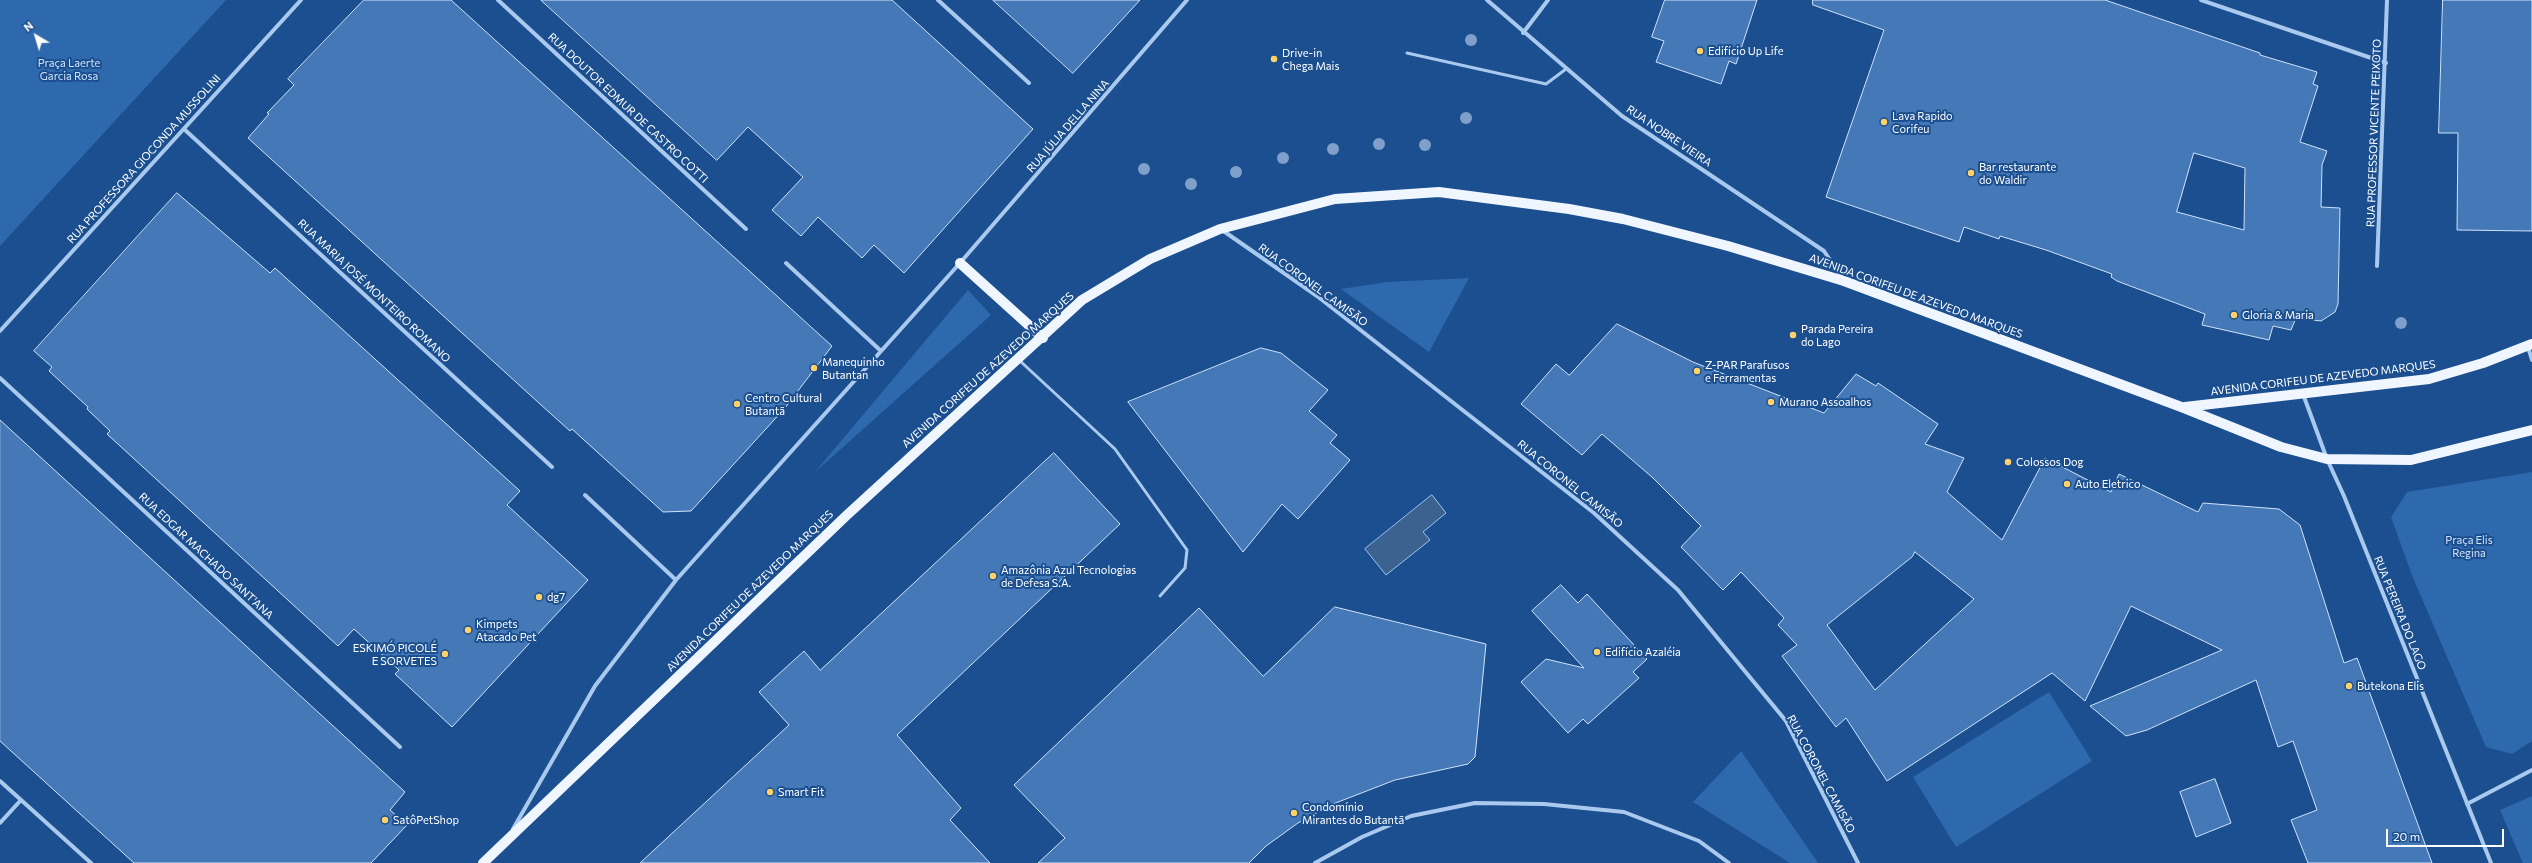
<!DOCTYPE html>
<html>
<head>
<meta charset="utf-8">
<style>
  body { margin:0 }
  #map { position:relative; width:2532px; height:863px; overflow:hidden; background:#1b4f8f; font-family:Commissioner,sans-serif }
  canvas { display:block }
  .north { position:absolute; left:16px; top:16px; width:40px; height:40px; -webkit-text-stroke:3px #1b4f8f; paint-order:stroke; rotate:322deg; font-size:11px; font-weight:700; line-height:16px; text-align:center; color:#fff }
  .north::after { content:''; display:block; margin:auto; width:14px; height:18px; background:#fff; clip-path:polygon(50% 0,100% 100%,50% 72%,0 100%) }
  .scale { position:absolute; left:2386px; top:829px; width:118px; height:18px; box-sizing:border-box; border:2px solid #fff; border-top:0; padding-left:5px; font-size:12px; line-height:14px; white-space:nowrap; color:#fff; -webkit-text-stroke:3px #1b4f8f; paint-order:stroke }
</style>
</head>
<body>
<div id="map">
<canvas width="2532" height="863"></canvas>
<div class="north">N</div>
<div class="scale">20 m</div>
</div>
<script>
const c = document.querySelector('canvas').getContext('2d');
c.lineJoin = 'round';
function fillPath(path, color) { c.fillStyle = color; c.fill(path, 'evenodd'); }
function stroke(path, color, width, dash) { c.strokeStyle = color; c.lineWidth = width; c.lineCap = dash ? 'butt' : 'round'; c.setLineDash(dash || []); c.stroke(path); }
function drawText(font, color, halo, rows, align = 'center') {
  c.font = font + ' Commissioner,sans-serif'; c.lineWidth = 4; c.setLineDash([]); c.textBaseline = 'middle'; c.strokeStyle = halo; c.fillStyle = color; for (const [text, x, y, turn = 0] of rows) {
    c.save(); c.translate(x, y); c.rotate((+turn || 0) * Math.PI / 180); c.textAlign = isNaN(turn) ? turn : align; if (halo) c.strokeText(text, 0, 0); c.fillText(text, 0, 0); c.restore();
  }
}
const green = new Path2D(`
  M0,0H226L0,246Z
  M1469,278L1429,352L1341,289L1387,282Z
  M968,290L991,315L815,472Z
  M2532,472V741L2512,754L2486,747L2413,578L2391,517L2407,492Z
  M2049,692L2092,761L1956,847L1913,777Z
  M1741,751L1818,863H1790L1693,802Z
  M2532,796V863H2523L2500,810Z`);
const water = new Path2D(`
  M1432,495L1446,513L1423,532L1430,540L1386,575L1365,549Z`);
const building = new Path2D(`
  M364,0H451L832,346L785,408L691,511L663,512L572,429L570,431L540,404L248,138L269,114L267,113L294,85L288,79Z
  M541,0H892L1033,129L904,273L874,245L862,258L818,217L801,236L772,210L803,177L748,127L717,160Z
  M993,0H1140L1073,73Z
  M1665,0H1757L1736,64L1729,61L1721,84L1656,62L1664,41L1652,37Z
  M1813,0H2105L2260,53V55L2317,72L2313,84L2318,86L2300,142L2327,151L2322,165L2321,207L2340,208L2338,304L2335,312L2321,321L2296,318L2291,330L2273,326L2269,340L2202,325L2205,314L2117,281L2111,277L2112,274L2046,250L2000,236L1999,239L1964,227L1959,242L1826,197L1884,30L1813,5ZM2194,153L2245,168L2244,230L2177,212Z
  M2443,0H2532V231L2457,230L2458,133H2439Z
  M177,193L270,273L275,268L520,491L507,505L588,580L452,727L395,674L399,670L354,629L338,646L107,434L110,431L87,409L88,407L49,371L52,367L34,351Z
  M1617,324L1693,362L1824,413L1856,374L1876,386L1878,383L1938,424L1925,444L1964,458L1947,492L2002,540L2045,458L2111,492L2119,474L2198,512L2203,503L2279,509L2300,525L2344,663L2357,658L2432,863H2308L2291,820L2317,810L2293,741L2278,747L2256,680L2147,730L2126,736L2090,706L2222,650L2131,606L2085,701L2052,673L1887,781L1846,718L1836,727L1782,656L1797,645L1778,625L1784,618L1741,572L1723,590L1681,547L1701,526L1653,478L1602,434L1582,455L1521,404L1556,364L1569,375ZM1915,552L1974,599L1875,690L1827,625L1912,557Z
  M1261,348L1281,353L1328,390L1309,411L1337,435L1330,443L1350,460L1298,519L1282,504L1243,552L1128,402Z
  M0,420L405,792L390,810L407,825L371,863H134L0,741Z
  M1054,453L1120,524L897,735L961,808L950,820L990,863H640L789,725L759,692L804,651L820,670Z
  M1561,585L1578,603L1587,594L1647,659L1633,672L1639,678L1588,724L1583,719L1568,733L1521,682L1546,659L1584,668L1532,611Z
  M1335,607L1486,644L1475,757L1468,764L1395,780L1333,804L1298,823L1266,846L1249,863H1038L1065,838L1014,785L1199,608L1263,676Z
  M2215,779L2231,823L2196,837L2180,792Z`);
const lane = new Path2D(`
  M1407,53L1546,84L1566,69
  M1019,360L1115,449L1187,550L1185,568L1160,596`);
const street = new Path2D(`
  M498,0L746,229
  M938,0L1029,83
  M1487,0L1622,116L1824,251L1842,278
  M2201,0L2386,63
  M1523,33L1548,0
  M184,129L552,467
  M1222,230L1317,296L1594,513L1678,590L1786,721L1858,863
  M786,263L881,351
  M2377,266L2387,0
  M0,331L301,0
  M2528,347L2532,360
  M0,378L400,747
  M2303,394L2327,459L2344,496L2491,863
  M585,495L676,580
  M0,781L91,863
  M2467,804L2532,770
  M0,823L21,800
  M513,829L595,686L676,580L960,263L1187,0
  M1315,863L1362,837L1411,816L1475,803L1544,804L1624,812L1699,841L1729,863`);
const primary = new Path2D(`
  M960,263L1043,338
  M2185,407L2429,379L2483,363L2532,344
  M483,863L847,515L1082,300L1150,259L1220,229L1335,199L1439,192L1569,209L1623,219L1728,246L1844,281L2184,408L2281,447L2327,459L2411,460L2532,430`);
const trees = [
  [1471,40],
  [1466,118],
  [1379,144],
  [1425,145],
  [1333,149],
  [1283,158],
  [1144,169],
  [1236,172],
  [1191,184],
  [2401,323]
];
const markers = [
  [1700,51,4,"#ffd166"],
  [1274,59,4,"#ffd166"],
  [1884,122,4,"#ffd166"],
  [1971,173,4,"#ffd166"],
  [2234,315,4,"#ffd166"],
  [1793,335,4,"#ffd166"],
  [814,368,4,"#ffd166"],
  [1697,371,4,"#ffd166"],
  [1771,402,4,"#ffd166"],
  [737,404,4,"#ffd166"],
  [2008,462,4,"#ffd166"],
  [2067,484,4,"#ffd166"],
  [993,576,4,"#ffd166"],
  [539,597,4,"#ffd166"],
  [468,630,4,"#ffd166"],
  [1597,652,4,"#ffd166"],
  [445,654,4,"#ffd166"],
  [2349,686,4,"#ffd166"],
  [770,792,4,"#ffd166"],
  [1294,813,4,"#ffd166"],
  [385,820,4,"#ffd166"]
];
const poiNames = [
  ["Edifício Up Life",1708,51],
  ["Drive-in",1282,53],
  ["Chega Mais",1282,66],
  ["Lava Rapido",1892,116],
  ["Corifeu",1892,129],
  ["Bar restaurante",1979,167],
  ["do Waldir",1979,180],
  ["Gloria & Maria",2242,315],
  ["Parada Pereira",1801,329],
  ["do Lago",1801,342],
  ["Manequinho",822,362],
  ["Butantan",822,375],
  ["Z-PAR Parafusos",1705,365],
  ["e Ferramentas",1705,378],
  ["Centro Cultural",745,398],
  ["Butantã",745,411],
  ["Murano Assoalhos",1779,402],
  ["Colossos Dog",2016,462],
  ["Auto Eletrico",2075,484],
  ["Amazônia Azul Tecnologias",1001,570],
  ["de Defesa S.A.",1001,583],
  ["dg7",547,597],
  ["Kimpets",476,624],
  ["Atacado Pet",476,637],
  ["ESKIMÓ PICOLÉ",437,648,"right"],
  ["E SORVETES",437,661,"right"],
  ["Edifício Azaléia",1605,652],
  ["Butekona Elis",2357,686],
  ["Smart Fit",778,792],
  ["Condomínio",1302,807],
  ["Mirantes do Butantã",1302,820],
  ["SatôPetShop",393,820]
];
const parkNames = [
  ["Praça Laerte",69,63],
  ["Garcia Rosa",69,76],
  ["Praça Elis",2469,540],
  ["Regina",2469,553]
];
const streetNames = [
  ["RUA DOUTOR EDMUR DE CASTRO COTTI",628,108,43],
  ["RUA JÚLIA DELLA NINA",1068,126,-49],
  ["RUA PROFESSOR VICENTE PEIXOTO",2374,133,-88],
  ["RUA NOBRE VIEIRA",1669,136,34],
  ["RUA PROFESSORA GIOCONDA MUSSOLINI",144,159,-48],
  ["RUA CORONEL CAMISÃO",1313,285,36],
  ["RUA MARIA JOSÉ MONTEIRO ROMANO",374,291,43],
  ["AVENIDA CORIFEU DE AZEVEDO MARQUES",1916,296,20],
  ["AVENIDA CORIFEU DE AZEVEDO MARQUES",988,370,-42],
  ["AVENIDA CORIFEU DE AZEVEDO MARQUES",2323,378,-7],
  ["RUA CORONEL CAMISÃO",1570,484,39],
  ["RUA EDGAR MACHADO SANT'ANA",206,556,43],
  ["AVENIDA CORIFEU DE AZEVEDO MARQUES",750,591,-44],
  ["RUA PEREIRA DO LAGO",2400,613,68],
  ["RUA CORONEL CAMISÃO",1821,774,62]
];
fillPath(green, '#2e69ad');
fillPath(water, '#3c6290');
stroke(water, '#9cc4f0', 1);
fillPath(building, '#4478b7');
stroke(building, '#cfe3fa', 1);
stroke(lane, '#a9c9ee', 3);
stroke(street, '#a9c9ee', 4);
stroke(primary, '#f0f6ff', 10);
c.fillStyle = '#7ea0ca';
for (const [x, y] of trees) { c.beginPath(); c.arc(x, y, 6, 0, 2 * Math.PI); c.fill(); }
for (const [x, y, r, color] of markers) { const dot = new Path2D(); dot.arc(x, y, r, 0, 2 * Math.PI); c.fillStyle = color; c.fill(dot); stroke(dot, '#1b4f8f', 1.5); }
drawText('11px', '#fff', '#1b4f8f', poiNames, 'left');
drawText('11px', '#cfe3fa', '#1b4f8f', parkNames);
drawText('11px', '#fff', '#1b4f8f', streetNames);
</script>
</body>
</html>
